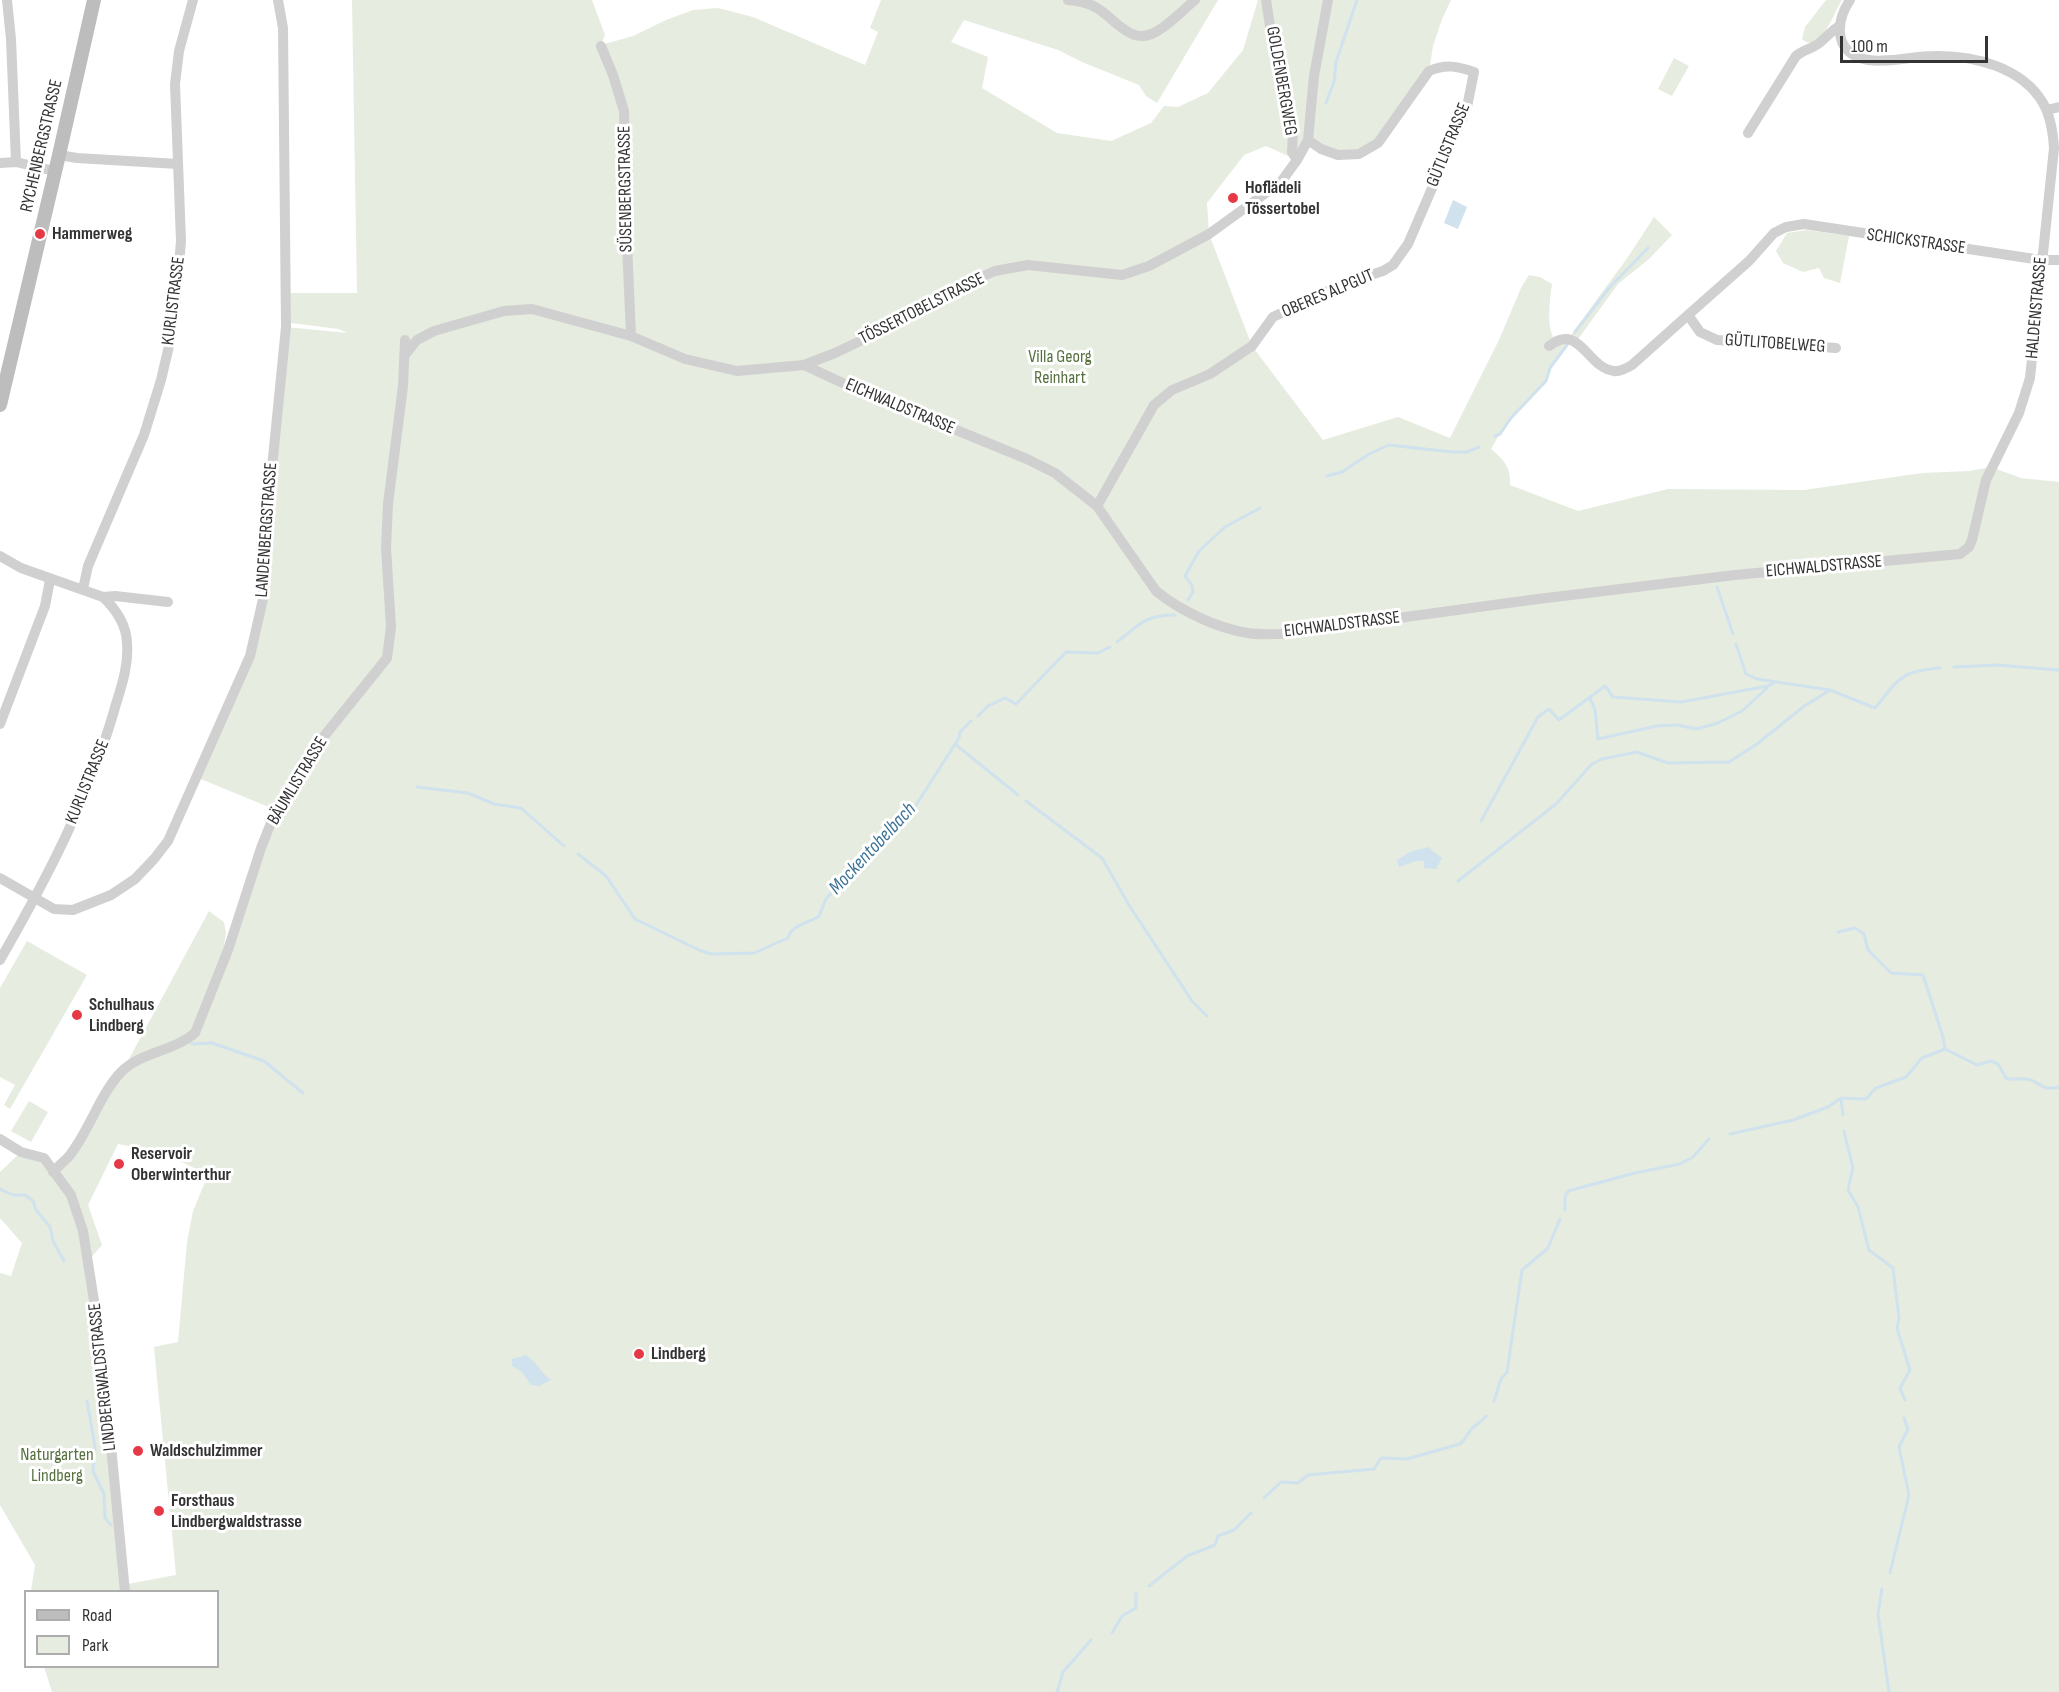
<!DOCTYPE html>
<html>
<head>
<meta charset="utf-8">
<style>
  body { margin:0 }
  #map { position:relative; width:2059px; height:1692px; overflow:hidden; background:#fff; font-family:"Sofia Sans Condensed",sans-serif }
  canvas { display:block }
  .legend { position:absolute; left:24px; top:1590px; width:195px; height:78px; box-sizing:border-box; background:#fff; border:2px solid #adadad; margin:0; padding:8px 10px; list-style:none; font-size:18px; color:#333 }
  .legend li { display:flex; align-items:center; gap:12px; height:30px }
  .legend b { width:30px; border:2px solid #adadad }
  .scale { position:absolute; left:1840px; top:36px; width:148px; height:27px; box-sizing:border-box; border:3px solid #333; border-top:0; padding-left:8px; font-size:18px; line-height:21px; white-space:nowrap; color:#333; -webkit-text-stroke:4px #fff; paint-order:stroke }
</style>
</head>
<body>
<div id="map">
<canvas width="2059" height="1692"></canvas>
<ul class="legend">
<li><b style="height:8px;background:#bdbdbd"></b>Road</li>
<li><b style="height:16px;background:#e6ecdf"></b>Park</li>
</ul>
<div class="scale">100 m</div>
</div>
<script>
const c = document.querySelector('canvas').getContext('2d');
c.lineJoin = 'round';
function fillPath(path, color) { c.fillStyle = color; c.fill(path, 'evenodd'); }
function stroke(path, color, width, dash) { c.strokeStyle = color; c.lineWidth = width; c.lineCap = dash ? 'butt' : 'round'; c.setLineDash(dash || []); c.stroke(path); }
function drawText(font, color, halo, rows, align = 'center') {
  c.font = font + ' "Sofia Sans Condensed",sans-serif'; c.lineWidth = 6; c.setLineDash([]); c.textBaseline = 'middle'; c.strokeStyle = halo; c.fillStyle = color; for (const [text, x, y, turn = 0] of rows) {
    c.save(); c.translate(x, y); c.rotate((+turn || 0) * Math.PI / 180); c.textAlign = isNaN(turn) ? turn : align; if (halo) c.strokeText(text, 0, 0); c.fillText(text, 0, 0); c.restore();
  }
}
const green = new Path2D(`
  M352,0H592L605,35L601,45L633,36L666,20L693,10L718,8L753,17L865,65L878,32L870,28L881,0H1218L1157,103L1146,96L1139,85L1082,62L1058,50L964,20L951,42L988,57L982,88L1057,133L1111,141L1151,123L1164,106L1178,107L1208,93L1243,50L1258,0H1451L1442,19L1433,46L1429,71L1378,143L1338,155L1309,140L1297,160L1266,146L1244,155L1207,203L1209,234L1252,346L1323,440L1398,417L1450,438L1499,340L1521,288L1529,275L1540,277L1552,284C1550,297 1545,333 1557,342C1560,343 1564,344 1567,345L1550,368L1546,381L1504,426L1491,449C1504,460 1511,467 1510,485L1578,511L1668,489L1804,490L1922,473L1969,471L1991,467L2021,478L2059,482V1692H52L44,1667L218,1666V1592L128,1591V1584L176,1575L154,1347L178,1342L187,1242L193,1211L208,1175L164,1153L118,1144L88,1205L102,1245L89,1260L123,1591H31L35,1565L0,1505V1273L11,1276L22,1243L0,1218V1172L21,1152L44,1158L53,1171L123,1070L209,911L224,922L226,933L224,945L227,949L276,810L196,777L250,656L261,612L286,327L347,333L339,329L291,323L290,293H357Z
  M1826,0H1842C1835,10 1820,56 1802,39L1805,27Z
  M1674,58L1689,66L1672,96L1658,89Z
  M1654,217L1672,235L1649,259L1618,284L1576,342L1568,339L1628,257Z
  M1807,230L1849,236L1840,283L1824,278L1819,268L1803,272L1783,263L1776,251L1787,233Z
  M27,941L87,975L10,1109L4,1105L15,1085L0,1077V988Z
  M29,1101L48,1112L31,1142L11,1131Z`);
const water = new Path2D(`
  M1453,200L1467,207L1458,229L1444,223Z
  M1428,847L1442,858L1436,869L1424,868V861H1416L1399,867L1397,860L1410,852Z
  M526,1355C537,1362 540,1372 551,1380L539,1386L531,1385L522,1372L512,1366V1359Z`);
const stream = new Path2D(`
  M1326,103L1334,82L1336,62L1357,0
  M1575,332L1609,288L1648,248
  M1495,436L1500,434L1511,418L1546,381L1550,368L1567,345
  M1327,476L1342,472L1369,454L1389,445L1452,452H1467L1479,447
  M1717,587L1733,634
  M1188,600L1193,592L1192,585L1185,576L1199,551L1225,527L1260,508
  M1117,642C1140,624 1145,615 1175,615
  M1736,644L1746,674L1757,679L1830,690L1875,708C1899,679 1900,671 1940,668
  M1954,667L1997,665L2059,670
  M1590,698L1595,710L1598,739L1657,726L1678,725L1696,729L1718,723L1742,711L1767,688
  M978,716L988,706L1005,698L1016,704L1066,652L1098,653L1110,647
  M955,744L1018,795
  M417,787L468,793L494,804L521,808L564,846
  M1026,801L1102,858L1129,905L1192,1001L1207,1016
  M1481,821L1538,717L1549,709L1559,720L1605,686L1613,697L1681,702L1768,686L1776,682
  M578,854L606,876L635,919L699,950L711,954L754,953L788,938C792,924 808,924 819,916L826,899L871,849L909,816L959,738L960,732L971,721
  M1458,881L1556,804L1592,764L1602,759L1637,752L1668,763L1729,762L1757,744L1803,707L1830,690
  M1838,932L1855,928L1864,934L1868,950L1891,973L1923,975L1943,1037L1945,1049
  M192,1044L212,1043L264,1061L303,1093
  M1841,1098L1843,1115
  M1844,1131L1853,1168L1848,1190L1858,1207L1869,1250L1893,1268L1899,1318L1897,1328L1910,1370L1900,1388L1905,1400
  M1730,1134L1793,1120L1828,1107L1841,1098L1866,1099L1876,1088L1906,1077L1922,1058L1945,1049L1977,1065L1991,1061L1998,1064L2006,1078C2014,1081 2018,1078 2026,1079C2040,1080 2039,1092 2059,1087
  M1692,1158L1709,1139
  M0,1189L13,1195H25L33,1201L36,1210L50,1227L53,1241L64,1261
  M1565,1210V1197L1568,1191L1635,1173L1680,1164L1689,1159
  M87,1401L95,1446L93,1471L104,1494L105,1518L111,1525
  M1494,1401L1501,1379L1507,1372L1522,1270L1548,1248L1560,1219
  M1264,1498L1281,1482L1298,1483L1308,1475L1374,1469L1381,1458L1407,1459L1460,1444C1465,1440 1466,1436 1470,1431C1474,1425 1481,1423 1486,1416
  M1890,1573L1909,1495L1899,1447L1908,1429L1904,1418
  M1149,1586L1187,1556L1215,1545L1218,1536L1234,1530L1251,1513
  M1882,1589L1878,1614L1889,1692
  M1112,1633L1122,1616L1136,1608V1593
  M1057,1692L1063,1672L1091,1640`);
const street = new Path2D(`
  M7,0L11,39L16,162
  M1068,0C1078,1 1087,2 1095,7C1116,18 1131,49 1159,30C1172,22 1183,10 1195,0
  M1266,0L1279,84L1293,133L1292,152L1297,160
  M601,46L613,75L624,111L626,220L631,336
  M2047,110L2059,107
  M1748,133L1796,56C1803,50 1811,49 1818,44C1826,38 1830,32 1838,27
  M59,155L77,158L178,164
  M0,163L16,162L54,171
  M1549,346C1580,322 1587,368 1614,371C1620,372 1627,368 1632,365L1688,315
  M1836,348L1717,340L1700,332L1688,315L1749,261L1774,233L1786,227L1804,224L2041,260H2059
  M405,355L417,340L434,331L504,311L532,309L631,336L685,359L737,371L804,365L835,353L898,323L949,291L995,271L1028,265L1122,275L1149,266L1209,234L1281,182L1297,160L1308,140L1314,76L1328,0
  M804,365L849,386L1027,459L1055,473L1097,506L1156,591C1181,611 1216,628 1248,633C1258,635 1270,634 1281,634L1530,600L1735,575L1960,554L1969,547L1972,540L1986,480L2019,413L2030,378L2054,148C2053,132 2051,117 2043,103C2022,67 1973,55 1934,56C1912,56 1880,65 1860,58C1833,48 1837,19 1850,0
  M1097,506L1154,405L1172,390L1210,374L1252,346L1273,317L1340,285L1383,271L1393,265L1408,244L1467,107L1474,72C1457,66 1446,64 1429,71L1378,143L1359,154L1338,155L1321,149L1308,140
  M0,556L21,568L103,597L115,596L168,602
  M83,589L88,566L144,435L161,380L169,346L175,311L181,241L175,84L179,51L193,0
  M0,724L45,606L50,580
  M0,878L54,909L73,910L111,895L135,879L154,859L168,841L250,656L263,599L268,508L286,327L283,28L278,0
  M0,960C46,880 88,800 114,711C120,690 129,667 127,644C127,626 116,609 103,597
  M0,1139L21,1152L44,1158L71,1195L83,1231L102,1352L125,1592
  M53,1172C58,1166 65,1161 70,1155C90,1129 99,1096 121,1072C141,1052 174,1051 195,1033L228,950L261,848L276,810L317,745L387,658L391,627L386,548L388,504L403,386L405,340`);
const secondary = new Path2D(`
  M0,405L59,155L94,0`);
const markers = [
  [1233,198,6,"#e63946"],
  [40,234,6,"#e63946"],
  [77,1015,6,"#e63946"],
  [119,1164,6,"#e63946"],
  [639,1354,6,"#e63946"],
  [138,1451,6,"#e63946"],
  [159,1511,6,"#e63946"]
];
const streetNames = [
  ["GOLDENBERGWEG",1281,81,80],
  ["GÜTLISTRASSE",1449,145,-68],
  ["RYCHENBERGSTRASSE",42,146,-77],
  ["SÜSENBERGSTRASSE",626,189,-91],
  ["SCHICKSTRASSE",1916,242,8],
  ["OBERES ALPGUT",1328,294,-23],
  ["KURLISTRASSE",174,301,-83],
  ["HALDENSTRASSE",2037,308,-85],
  ["TÖSSERTOBELSTRASSE",922,309,-27],
  ["GÜTLITOBELWEG",1775,344,4],
  ["EICHWALDSTRASSE",900,407,23],
  ["LANDENBERGSTRASSE",267,530,-86],
  ["EICHWALDSTRASSE",1824,567,-5],
  ["EICHWALDSTRASSE",1342,625,-7],
  ["BÄUMLISTRASSE",298,781,-59],
  ["KURLISTRASSE",88,782,-68],
  ["LINDBERGWALDSTRASSE",103,1377,-96]
];
const poiNames = [
  ["Hoflädeli",1245,188],
  ["Tössertobel",1245,209],
  ["Hammerweg",52,234],
  ["Schulhaus",89,1005],
  ["Lindberg",89,1026],
  ["Reservoir",131,1154],
  ["Oberwinterthur",131,1175],
  ["Lindberg",651,1354],
  ["Waldschulzimmer",150,1451],
  ["Forsthaus",171,1501],
  ["Lindbergwaldstrasse",171,1522]
];
const parkNames = [
  ["Villa Georg",1060,357],
  ["Reinhart",1060,378],
  ["Naturgarten",57,1455],
  ["Lindberg",57,1476]
];
const waterNames = [
  ["Mockentobelbach",873,849,-47]
];
fillPath(green, '#e6ecdf');
fillPath(water, '#cfe2ee');
stroke(stream, '#cfe2ee', 3);
stroke(street, '#d0d0d0', 10);
stroke(secondary, '#bdbdbd', 14);
for (const [x, y, r, color] of markers) { const dot = new Path2D(); dot.arc(x, y, r, 0, 2 * Math.PI); c.fillStyle = color; c.fill(dot); stroke(dot, '#fff', 2); }
drawText('18px', '#333', '#fff', streetNames);
drawText('bold 18px', '#333', '#fff', poiNames, 'left');
drawText('18px', '#56703f', '#fff', parkNames);
drawText('italic 20px', '#3f7597', '#fff', waterNames);
</script>
</body>
</html>
